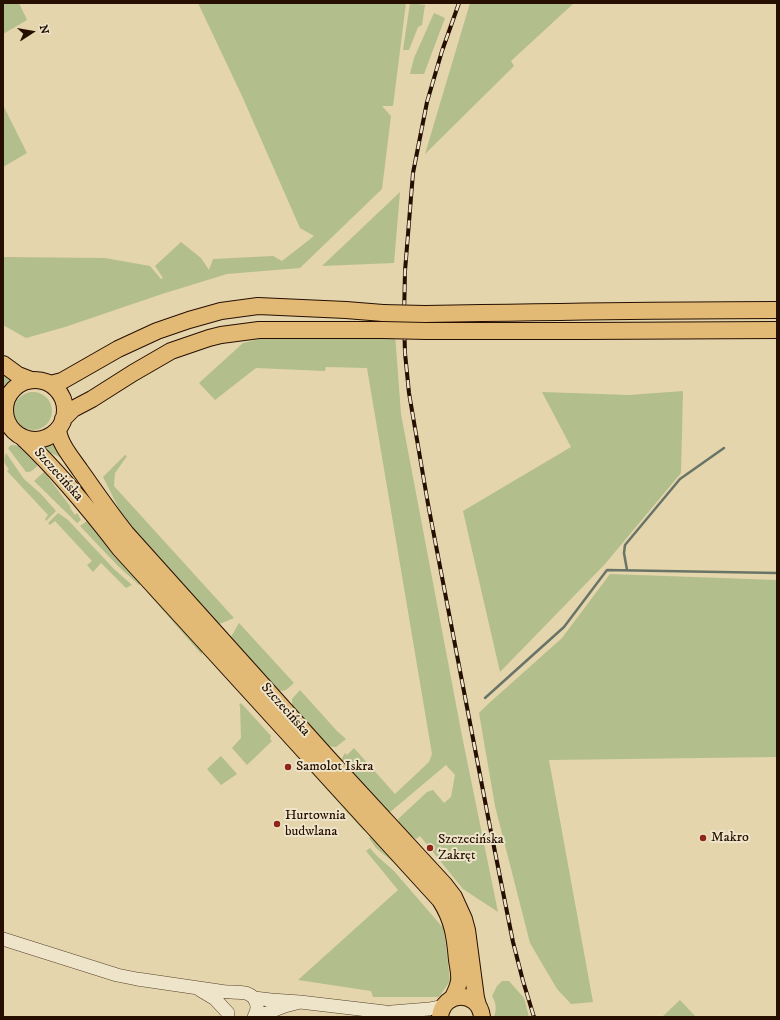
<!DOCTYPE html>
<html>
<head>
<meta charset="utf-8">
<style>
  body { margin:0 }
  #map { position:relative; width:780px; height:1020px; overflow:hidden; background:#e4d5ac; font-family:"IM FELL DW Pica",serif }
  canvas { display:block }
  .frame { position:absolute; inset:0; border:4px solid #260f00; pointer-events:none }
  .north { position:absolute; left:12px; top:12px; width:40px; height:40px; -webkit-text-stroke:3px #ede4c9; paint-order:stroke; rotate:78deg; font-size:11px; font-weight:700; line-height:16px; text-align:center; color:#260f00 }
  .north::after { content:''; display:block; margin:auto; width:14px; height:18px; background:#260f00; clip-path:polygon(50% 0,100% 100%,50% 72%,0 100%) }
</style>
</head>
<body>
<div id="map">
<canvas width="780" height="1020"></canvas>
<div class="frame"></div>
<div class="north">N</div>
</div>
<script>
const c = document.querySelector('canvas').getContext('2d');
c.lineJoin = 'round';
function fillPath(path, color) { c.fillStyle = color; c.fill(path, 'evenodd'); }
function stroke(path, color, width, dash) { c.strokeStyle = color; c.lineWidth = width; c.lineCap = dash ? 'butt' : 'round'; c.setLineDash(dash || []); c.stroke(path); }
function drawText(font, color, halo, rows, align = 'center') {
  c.font = font + ' "IM FELL DW Pica",serif'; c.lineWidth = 4; c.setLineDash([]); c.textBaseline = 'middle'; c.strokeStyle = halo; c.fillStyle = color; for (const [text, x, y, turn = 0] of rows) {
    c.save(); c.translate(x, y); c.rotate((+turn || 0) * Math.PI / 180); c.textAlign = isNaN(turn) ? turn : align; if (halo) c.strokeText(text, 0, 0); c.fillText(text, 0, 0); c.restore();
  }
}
const green = new Path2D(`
  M3,3H19L27,20L3,34Z
  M198,3H406L393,106H382L391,116L382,189L300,268L227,274L162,294L65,327L26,338L3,325V257L105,258L150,266L161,279L163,278L155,266L181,242L201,258L209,270L213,259L273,256L282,261L314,236L300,228L242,96Z
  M410,3L425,5L422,25L418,27L409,50H403Z
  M470,3H574L511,61L514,66L425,154Z
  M434,13L445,18L424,74H410L414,58Z
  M3,105L27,153L3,167Z
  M400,192L394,263L322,266Z
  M354,321H394L401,414L462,736L498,912L463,889L420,836L416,839L401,828L398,819L427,792L433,790L444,803L451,797L455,775L446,765L389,813L343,766L342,758L345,753L347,755L354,748L395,794L429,762L432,754L367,368L326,367L325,371L256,368L215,400L199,383L243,343L287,332L317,326Z
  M3,371L18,382L8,389L5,390L3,388Z
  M683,391L681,473L605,564L500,672L463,511L571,447L542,392L629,395Z
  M14 411a19 19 0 1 1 38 0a19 19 0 1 1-38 0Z
  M52,439L62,458L51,453L47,454L38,443Z
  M11,445L22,446L40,463C36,467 32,473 26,472L8,448Z
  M6,453L24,479L41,494L56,511L46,521L45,519L48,515L7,471L9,469C4,464 3,460 6,453Z
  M125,455L127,456L115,473L114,486L234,618L217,625L129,529L103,477Z
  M44,472L70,506V508L75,515L77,513L81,520L77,523L34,481Z
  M58,513L68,520L114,569L132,585L126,588L101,563L93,572L87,565L92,561L55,521L50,525L48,523Z
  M87,521L142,578V582L139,585L118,566L80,526Z
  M610,574L777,580V757L549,760L593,1002L571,1004L557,989L530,943L495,806L479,713L487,705L562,638Z
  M149,591L200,645L202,655L147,592Z
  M239,623L294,683C285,691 285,693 274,689L231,643V637Z
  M213,660L278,728L277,734L211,662Z
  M300,690L337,731L346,739L336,747L326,746L292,710V699Z
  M241,703L271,736L270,739L272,741L247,765L232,748L241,738L240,706L239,705Z
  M289,743L364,821V831L286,744Z
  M221,756L237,774L221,785L207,769Z
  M373,835L456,929L393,862L376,848L369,838Z
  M370,848L377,856L394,871L444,929L450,981L439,997H373L371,991L298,980L398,890L366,851Z
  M502,981H509L524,998L529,1017H494C497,1009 496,1003 492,996L497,986Z
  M680,1000L696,1017H662Z`);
const stream = new Path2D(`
  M627,570L624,553L625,545L680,479L724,448
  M485,698L564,627L607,570L777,573`);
const minor = new Path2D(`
  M3,939L117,975L137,979L219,991C223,992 228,992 232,992C241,993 252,991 256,1002C258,1007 257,1012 254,1017
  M200,990L215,999L228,1013
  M254,998L271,1000L300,1002L285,1006L256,1017
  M300,1002L385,1012L402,1017
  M392,1012L429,1009L444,1006`);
const major = new Path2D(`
  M425,314C542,312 660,310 777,310
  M426,331H582L777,330
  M3,364L18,375L31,380
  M5 410a30 30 0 1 1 60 0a30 30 0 1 1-60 0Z
  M50,384L62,381L118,349L157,331L189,320L221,311L258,306L346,310L383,313
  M63,419L73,409L92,399L133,373L171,351L209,338L221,335L259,330H383
  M58,430C60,445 72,458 80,470C95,491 110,513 126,533L329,759L444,884L454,897L464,919L467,930L476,998L478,1005
  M23,438C59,472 90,510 120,549L440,900C453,920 455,937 457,960C458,967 460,974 459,981C458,988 455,993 452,999
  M440,1017C443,990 479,990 482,1017`);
const rail = new Path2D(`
  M459,3L442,51L427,102L413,173L405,271L404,318L405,353L409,393L428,504L490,827L513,942L523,981L534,1017`);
const majorBridge = new Path2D(`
  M383,313L425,314
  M383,330L426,331`);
const markers = [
  [288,767,4,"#8f2418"],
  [277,824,4,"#8f2418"],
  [703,838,4,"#8f2418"],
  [430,848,4,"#8f2418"]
];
const streetNames = [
  ["Szczecińska",58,475,48],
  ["Szczecińska",285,710,48]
];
const poiNames = [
  ["Samolot Iskra",296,767],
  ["Hurtownia",285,816],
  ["budwlana",285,832],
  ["Makro",711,838],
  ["Szczecińska",438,840],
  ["Zakręt",438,856]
];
fillPath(green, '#b2be8b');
stroke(stream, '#697468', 2.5);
stroke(minor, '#56402b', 14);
stroke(major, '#260f00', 18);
stroke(minor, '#ede4c9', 13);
stroke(major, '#e2ba76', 16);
stroke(rail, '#260f00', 4);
stroke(rail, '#ede4c9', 2.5, [8]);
stroke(majorBridge, '#260f00', 18, []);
stroke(majorBridge, '#e2ba76', 16);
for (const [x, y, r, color] of markers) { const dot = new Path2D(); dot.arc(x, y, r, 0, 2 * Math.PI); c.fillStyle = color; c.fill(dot); stroke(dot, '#ede4c9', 1.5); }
drawText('14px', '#260f00', '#ede4c9', streetNames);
drawText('14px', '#260f00', '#ede4c9', poiNames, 'left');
</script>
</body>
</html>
